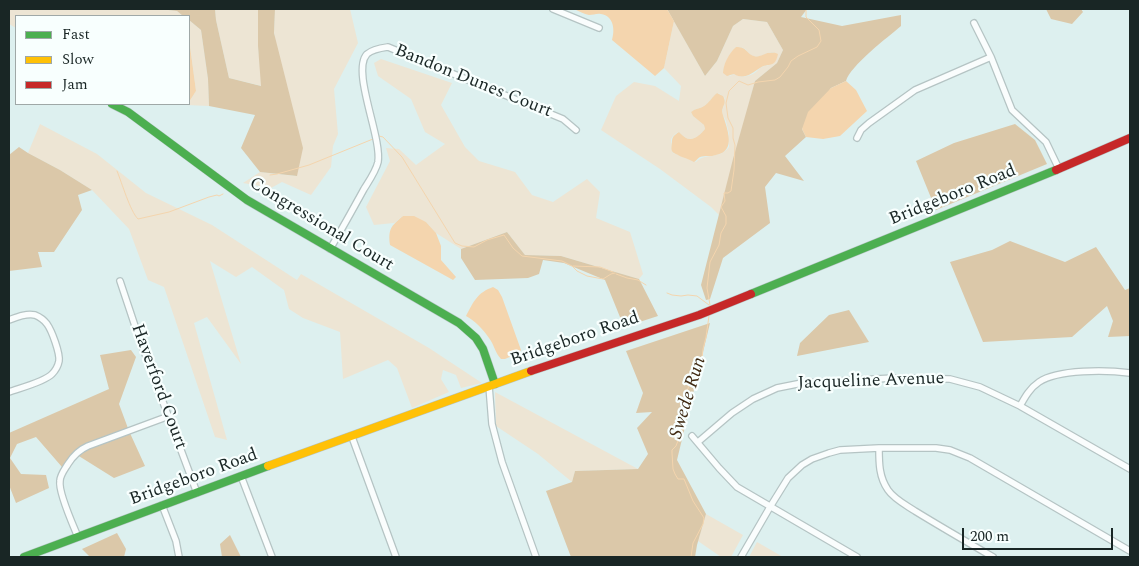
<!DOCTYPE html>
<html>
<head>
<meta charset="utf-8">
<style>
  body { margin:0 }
  #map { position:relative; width:1139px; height:566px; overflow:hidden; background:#ddf0ef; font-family:Spectral,serif }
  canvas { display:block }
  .frame { position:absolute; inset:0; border:10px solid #192625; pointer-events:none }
  .legend { position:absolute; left:15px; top:15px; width:175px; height:90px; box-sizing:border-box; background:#f8fffe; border:1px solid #9fa8a7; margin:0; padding:6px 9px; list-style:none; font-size:15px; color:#192625 }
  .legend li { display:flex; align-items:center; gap:10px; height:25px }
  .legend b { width:25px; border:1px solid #9fa8a7 }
  .scale { position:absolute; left:962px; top:528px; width:151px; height:22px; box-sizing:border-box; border:2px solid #192625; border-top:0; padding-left:6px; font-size:15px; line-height:18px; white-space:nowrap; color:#192625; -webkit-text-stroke:4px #f8fffe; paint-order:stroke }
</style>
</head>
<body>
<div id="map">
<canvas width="1139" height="566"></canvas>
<div class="frame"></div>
<ul class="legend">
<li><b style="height:6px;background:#4caf50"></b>Fast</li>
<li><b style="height:6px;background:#ffc107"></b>Slow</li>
<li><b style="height:6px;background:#c62828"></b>Jam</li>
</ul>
<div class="scale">200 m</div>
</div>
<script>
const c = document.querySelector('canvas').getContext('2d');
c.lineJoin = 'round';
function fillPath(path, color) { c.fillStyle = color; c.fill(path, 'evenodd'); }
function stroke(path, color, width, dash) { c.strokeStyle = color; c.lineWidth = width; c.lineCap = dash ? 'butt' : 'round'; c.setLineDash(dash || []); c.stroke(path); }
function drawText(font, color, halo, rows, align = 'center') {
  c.font = font + ' Spectral,serif'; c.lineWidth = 4.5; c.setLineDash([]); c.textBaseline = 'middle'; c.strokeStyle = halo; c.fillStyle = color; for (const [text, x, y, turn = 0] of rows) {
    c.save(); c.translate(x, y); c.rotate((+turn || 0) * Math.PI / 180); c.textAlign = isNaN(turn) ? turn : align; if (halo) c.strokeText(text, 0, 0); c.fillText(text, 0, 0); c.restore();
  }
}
const green = new Path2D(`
  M9,9H159L177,11L183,16H16V28L9,24Z
  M215,9H258V46L262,86L229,78L216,20Z
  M275,9H350L358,43L334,89L338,134L333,146L331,167L311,195L282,182L271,188L243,183L260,172L296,176L274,32Z
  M743,19L767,22L783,50L777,63L755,81L719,215L711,207L660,169L601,130L616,96L634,82L655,86L679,101L681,86L664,68L674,21L705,76L717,61L733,26ZM736,47C748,47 745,52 753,56C759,59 767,52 773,52L777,56C774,67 771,63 762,67C761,67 757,71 756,72C749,77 741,78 734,74L730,76L723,72V70L728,58ZM717,93L720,94L724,97L725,99L722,113L726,121L729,134V147C719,160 706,152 696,162L673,153L672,151L671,139C673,136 675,133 679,132C681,134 683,136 686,138C693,142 701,134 705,129L704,125L693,116L691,112C696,108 699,109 704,106C709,103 712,97 717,93Z
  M189,20L201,30L208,79L209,106L186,105L189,104V102L196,91L190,46L189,44Z
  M381,59L452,83L441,105L465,147L479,161L515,172L532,195L553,202L587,179L600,192L596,218L630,232L643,274L639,279L561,256L525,255L507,232L461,249L436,233L426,222L403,216L394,223L374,225L366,207L390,161L386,148L399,149L416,165L445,144L425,132L411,99L378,76L374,63Z
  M40,124L97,154L146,193L212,225L297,280L301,274L429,348L482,383L461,388L456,375L443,370L441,379L449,392L412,408L397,368L388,360L343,379L340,332L303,318L289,309L284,290L252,267L236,277L210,261L241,364L207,317L194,323L227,440L215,437L164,287L148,280L129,229L92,190L60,170L28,153Z
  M495,392L638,469L575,471L572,482L538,454L496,426Z
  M706,514L743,535L731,557H721L698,541Z
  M757,542L783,557H749Z`);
const forest = new Path2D(`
  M159,9H215L216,20L229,78L261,86L258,46V9H275L274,33L303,148L297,176L260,172L241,148L255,115L209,106L208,79L201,30L189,20V16H183L177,11Z
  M667,9H807L801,17L842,26L901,15V26C888,37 850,66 846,81L831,88L802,129L806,137L785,156L804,181L776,173L765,187L770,223L723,258L710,299L706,300L701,285L733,159L755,81L777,63L783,50L767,22L743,19L733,26L717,61L705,76Z
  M1046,9H1081L1083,12L1072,24L1051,19Z
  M1015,124L1035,140L1047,164L936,210L916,161L954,143Z
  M19,147L28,153L60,170L92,190L78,195L82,210L54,252H38L42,267L9,271V155Z
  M507,232L525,255L561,256L639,279L658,316L624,327L605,280L564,263L543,260L539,274L528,278L475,280L461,258V249Z
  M1010,241L1065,262L1096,247L1125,290L1130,288V336L1108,337L1113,321L1107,306L1072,337L983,342L950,262L992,250Z
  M849,310L869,342L797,356L800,343L829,315Z
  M710,323L677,460L706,514L697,545L695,557H571L546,491L572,482L575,471L638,469L648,454L637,428L652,412L636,413L643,393L626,351Z
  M131,350L136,357L119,404L129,431L145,466L114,478L74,453L62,467L36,437L17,444L10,458L21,474L46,475L49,488L16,503L9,485V433L109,389L100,355Z
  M117,533L126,549L124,557H90L82,549Z
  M230,535L241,557H222L220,544Z`);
const water = new Path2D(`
  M574,9H667L674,21L664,68L655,76L612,40C615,30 614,16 601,14C597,13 593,15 589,15C584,14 579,11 574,9Z
  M189,44L190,46L196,91L189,102Z
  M736,47C748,47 745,53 754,56C761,59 767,49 778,54C775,69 769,62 760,68C751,74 744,80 734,74L727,76L723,73C723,65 729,53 736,47Z
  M846,81L856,90L867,111L840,136L823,139L806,137L802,129L808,112L831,88Z
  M717,93L723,96C728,104 720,107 723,115C727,129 737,151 716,155C711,157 705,155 700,157C698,158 696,161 694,162C690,160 686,158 682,157C673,152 670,154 672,142C672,137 674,135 679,132C681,134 683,136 686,138C693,142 701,134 705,129L704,125L693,116L691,112C696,108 699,109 704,106C709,103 712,97 717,93Z
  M403,216H414L426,222L436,233L441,246V260L456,277L453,280L390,245C388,229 391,226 403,216Z
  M493,287L498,290L502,297L521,350L519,353L505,359H501C495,353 494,344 489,338C483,329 475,321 466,316C474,301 477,293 493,287Z`);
const stream = new Path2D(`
  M379,136L383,137L402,157L455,243L462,246L474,247L487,240L504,235L513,248L522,256L562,261L572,266L577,271L587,276L603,279L611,274L615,273
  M117,171C122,183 130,211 138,219L169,212L209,197L217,195L219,196L223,194
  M270,175L277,174L309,165L373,139
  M573,266L600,267L613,272
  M616,274L627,278L638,280L646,285
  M667,293L672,295L681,296L688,295L697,296L709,305
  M710,305L707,288L710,262L719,245L721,233L726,224V216L721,207L725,201L724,193H728L731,191L734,170L735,145L733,138V128L728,118L726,103L729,91L739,81L748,85L758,82L775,80L780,77L788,67L791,61L798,56L817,47L821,41L819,30L806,17V9
  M691,557L693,543L703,524L704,518L693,501L684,479H678L675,474L673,469L672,453V450L676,446L682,430V424L684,413L687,391L691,380L702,358L703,349L706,337L709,316`);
const street = new Path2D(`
  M553,9L599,28
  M974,23L991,57
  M857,138L861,130L869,123L915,90L991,57L1012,110L1046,142L1059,169
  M330,249C342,229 353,209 364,189C369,181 376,171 378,162C382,137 351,71 367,54C373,49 381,48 388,47L563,119L576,130
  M120,281L138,335L197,493
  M9,320C17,317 26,313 35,315C40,317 44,320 47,324C52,331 60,353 59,361C58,366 55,371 52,374C44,382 20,388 9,392
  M489,386L492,424L502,462L536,557
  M1020,406C1025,397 1030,388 1039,382C1058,369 1107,370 1130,373
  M692,436L719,468L737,487L857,557
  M352,437L396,557
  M698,442L732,413L753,399L777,388L802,383L894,378L950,379L980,387L1020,406L1130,469
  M879,448C879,463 879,477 888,490C894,499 906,505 915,511C941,527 967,542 993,557
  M241,476L272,557
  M162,505L176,541L179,557
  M78,537C73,525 58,492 60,481C60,475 65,469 68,464C73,456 79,450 88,446L169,416
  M741,557L770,507L788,478L802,465L812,459L829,453L840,450L879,448H936L950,450L970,458L1130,551`);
const fast = new Path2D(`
  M112,104L128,112L247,200L459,323L476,338L483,349L495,384
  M751,294L1056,170
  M24,557L268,466`);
const slow = new Path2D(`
  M268,466L531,371`);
const jam = new Path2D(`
  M1056,170L1130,138
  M531,371L699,315L751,294`);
const streetNames = [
  ["Bandon Dunes Court",473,82,22],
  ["Bridgeboro Road",953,196,-22],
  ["Congressional Court",321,225,31],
  ["Bridgeboro Road",575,340,-19],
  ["Jacqueline Avenue",871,382,-2],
  ["Haverford Court",158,387,70],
  ["Bridgeboro Road",194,478,-20]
];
const waterNames = [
  ["Swede Run",689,398,-73]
];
fillPath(green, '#ede5d4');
fillPath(forest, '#dbc8a9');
fillPath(water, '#f4d5ae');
stroke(stream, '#f4d5ae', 1);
stroke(street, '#b5c4c4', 8);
stroke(fast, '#b5c4c4', 9);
stroke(slow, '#b5c4c4', 9);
stroke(jam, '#b5c4c4', 9);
stroke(street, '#fafdfd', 5.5);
stroke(fast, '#4caf50', 8);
stroke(slow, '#ffc107', 8);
stroke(jam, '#c62828', 8);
drawText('18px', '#192625', '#f8fffe', streetNames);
drawText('italic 19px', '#3f2911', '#f8fffe', waterNames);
</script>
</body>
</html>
